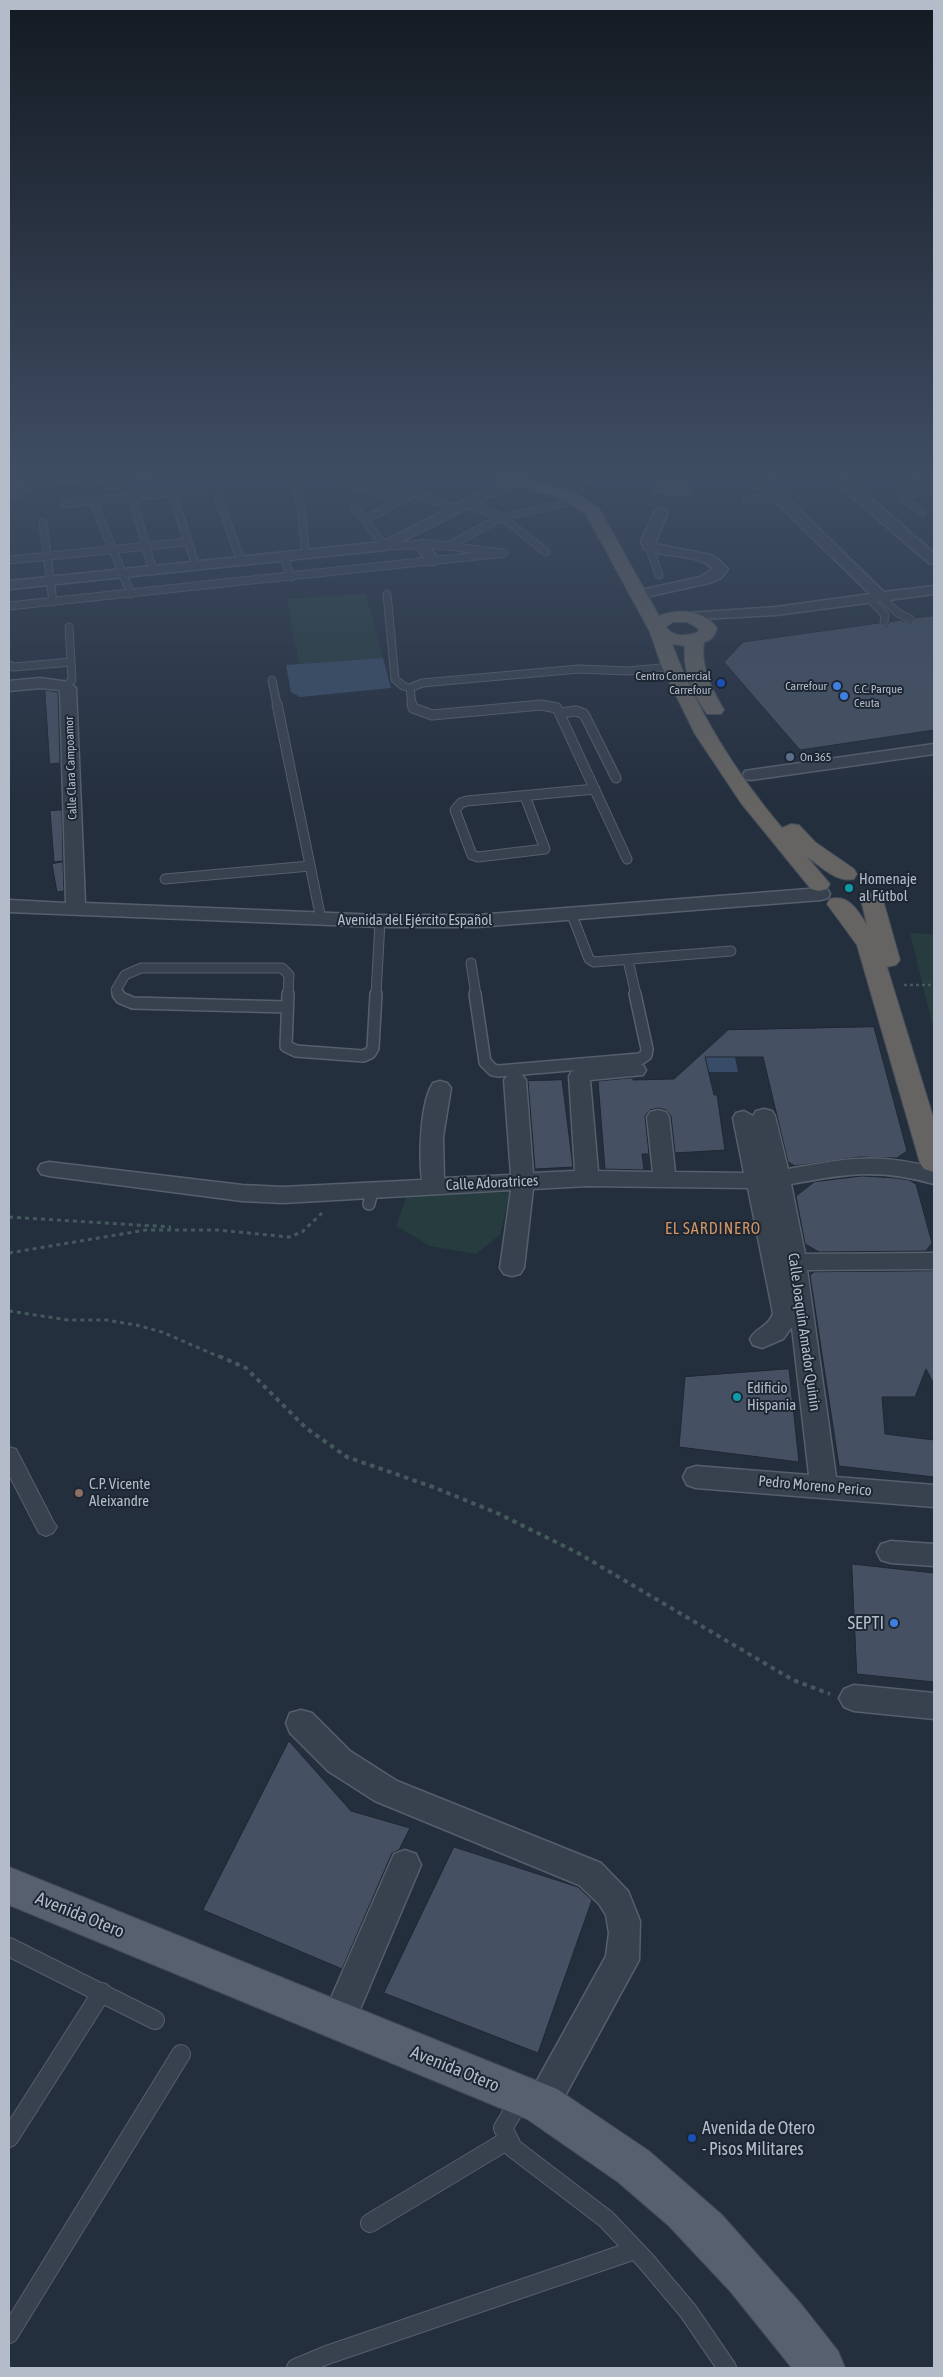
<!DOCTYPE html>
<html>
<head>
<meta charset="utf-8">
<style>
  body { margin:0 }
  #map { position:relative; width:943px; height:2377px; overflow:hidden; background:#242f3e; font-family:"Asap Condensed",sans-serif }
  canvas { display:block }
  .frame { position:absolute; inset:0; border:10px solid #b4bcc9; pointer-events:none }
</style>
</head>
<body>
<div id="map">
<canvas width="943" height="2377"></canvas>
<div class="frame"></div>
</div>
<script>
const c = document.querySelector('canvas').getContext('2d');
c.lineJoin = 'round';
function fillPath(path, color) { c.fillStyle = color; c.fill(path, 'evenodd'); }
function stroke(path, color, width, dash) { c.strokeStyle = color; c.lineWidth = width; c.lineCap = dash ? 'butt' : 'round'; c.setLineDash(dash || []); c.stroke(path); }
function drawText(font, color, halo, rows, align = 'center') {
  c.font = font + ' "Asap Condensed",sans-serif'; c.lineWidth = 4; c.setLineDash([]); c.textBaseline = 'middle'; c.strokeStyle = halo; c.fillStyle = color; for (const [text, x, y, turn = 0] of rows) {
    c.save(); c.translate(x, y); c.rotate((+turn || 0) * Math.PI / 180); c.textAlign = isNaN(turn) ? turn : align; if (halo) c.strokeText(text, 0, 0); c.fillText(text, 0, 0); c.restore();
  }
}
const green = new Path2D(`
  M366,594L383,658L299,664L287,599Z
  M910,933L934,934V1031Z
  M510,1192L500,1235L476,1254L430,1246L396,1226L407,1196Z`);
const water = new Path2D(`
  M383,658L391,688L300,697L291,692L286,665Z
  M699,1057H735L738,1072H699Z`);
const building = new Path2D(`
  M657,477L695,480L690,497L651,494Z
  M934,616V730L800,750L724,662L743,642L879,623L886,627L889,622L901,620L911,624L915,618Z
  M45,690L58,692L60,763L50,764Z
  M62,810L63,861L54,862L50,811Z
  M63,862L64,891L57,892L52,864Z
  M874,1027L907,1151L897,1158L860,1157L795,1166L788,1162L763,1057H705L714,1095H717L725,1150L675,1153L671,1116L666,1110L658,1108L650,1110L645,1116L649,1154H642L644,1170L605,1169L598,1081L629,1078H633V1080L674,1079L728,1030Z
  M562,1080L573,1167L535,1169L528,1081Z
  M862,1176L896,1178L909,1180L916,1184L932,1243L926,1251L819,1252L805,1244L796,1196L814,1182Z
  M934,1271V1384L926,1369L915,1397H882L885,1434L934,1440V1477L839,1466L810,1275L814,1272Z
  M789,1369L799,1462L679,1447L685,1377Z
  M852,1564L934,1573V1682L857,1674Z
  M289,1741L351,1811L410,1828L399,1850L392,1853L342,1969L203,1910Z
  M454,1847L578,1887L592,1900L538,2053L384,1993Z`);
const pathFar2 = new Path2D(`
  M904,985H934`);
const pathFar1 = new Path2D(`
  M9,1217L171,1227
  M9,1253L146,1230H218L289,1237L302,1232L322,1213
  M9,1311L68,1320H106L136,1325L162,1332L222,1358`);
const path = new Path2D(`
  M219,1356L246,1368L306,1428L347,1457L433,1487L497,1513L578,1553L793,1680L830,1694`);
const serviceFar3 = new Path2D(`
  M294,473C302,497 302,528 306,554
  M365,473L455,509
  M338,478L398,501
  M172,493L196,566
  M132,497L153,571
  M218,497L241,561
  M9,498L41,479
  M747,500L778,498
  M93,501L131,594
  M467,503L502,517L546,552
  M65,504L201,490
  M354,509L366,519
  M922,512L902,497L928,487
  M43,522L53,602
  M450,545L502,517
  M649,546L659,575
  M284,557L291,577
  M9,560L188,542
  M387,594L395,679L403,686L410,688
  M881,597L898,613L910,619
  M870,599L885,615L884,622
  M9,606L504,553L432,544L385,546L365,521L366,519L415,493
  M9,665L14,667L71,662
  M272,680L277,705
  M67,685L72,680L69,627
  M412,705L410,688L422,683L579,669L627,671L672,667
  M537,705H543`);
const serviceFar2 = new Path2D(`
  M277,704L321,919
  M412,704L413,708L432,715L541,705L557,708L627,859
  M560,713L576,711L584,714L616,778
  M525,796L545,849L478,857L472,855L455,810L461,803L467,801L595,789
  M165,879L310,866
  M572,915L589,959L594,962L731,951
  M628,960L636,995
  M471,963L476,995
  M119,995L116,990L125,975L141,968H282L289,975L288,995
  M376,995L380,921`);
const serviceFar1 = new Path2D(`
  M118,994L121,998L133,1003L287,1007
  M288,994L286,1046L296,1051L363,1056L370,1053L373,1048L376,994
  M475,994L485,1062L493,1070L499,1071L640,1059L646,1055L647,1049L635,994
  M369,1204L372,1191`);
const service = new Path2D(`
  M9,1947L155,2020
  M520,2100L503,2128L513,2148L606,2219L645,2260L688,2311L727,2368
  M9,2138L102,1992
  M370,2223L508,2140
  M9,2334L181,2054
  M296,2368L327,2355L635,2250`);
const pedestrian = new Path2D(`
  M579,498L583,499V503L502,520L497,517L502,514Z
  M9,1447L16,1449L53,1521L57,1527L53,1533L46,1536L39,1533L9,1475Z`);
const minor = new Path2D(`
  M90,473H171L165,477L9,485V477Z
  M580,473H592L589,481L581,484L549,482L534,490L528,486L546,474L578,476Z
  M762,473H786L769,480L884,592L934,586V594L776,615L683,620L681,617L683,614L688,613L776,607L870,594L756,483L755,480Z
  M824,473H839L846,476L934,553V564L929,563Z
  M886,473H904L934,485V493L888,476Z
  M513,476L518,477L519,480L518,483L385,550L9,589V581L382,542Z
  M661,508L668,512L655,544L711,555L719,560L728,569L721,578L709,583L637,599L632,598L630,595L632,592L700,577L713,569C697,553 665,558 644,549L641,541L654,512Z
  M422,540L427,541L439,561L437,564L432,565L427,564L415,544Z
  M40,678L69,682L76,688L85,903L380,915H477L821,888L828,890L830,894L828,898L821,900L477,927H380L9,912V900L66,903L60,690L40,688L9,691V681Z
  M934,744V754L751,780L745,779L743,775L745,771L751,770Z
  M636,1063L643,1065L646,1070L643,1075L590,1080L598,1171L653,1172L647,1117L650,1112L658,1110L666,1112L669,1117L675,1172L744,1173L733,1118L736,1113L744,1111L753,1116L756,1111L764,1109L772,1111L775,1116L788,1169C843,1159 878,1152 934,1168V1184C878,1168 846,1174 791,1184L805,1254L934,1253V1269L807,1270L836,1477L934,1485V1507L696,1488L687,1485L683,1477L687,1469L696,1466L809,1475L792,1327L783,1339L762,1348L753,1345L750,1339C756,1327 769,1327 773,1313L748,1188L587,1186L533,1189L524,1268L520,1274L512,1276L504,1274L500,1268L511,1190L283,1203L242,1201L49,1176L41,1174L38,1169L41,1164L49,1162L242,1185L283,1187L422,1180C419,1157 420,1102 433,1083L440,1081L447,1083L451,1088L443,1137L444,1178L511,1175L504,1080L508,1075L515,1073L522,1075L526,1080L533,1173L575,1171L569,1076L572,1071L589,1066Z
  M891,1541L934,1544V1566L891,1563L881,1560L877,1552L881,1544Z
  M854,1685L934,1693V1719L854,1711L844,1707L839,1698L844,1689Z
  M301,1710L312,1713L350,1751L397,1781L601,1863L628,1891L640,1921L639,1960L554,2116L542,2122L530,2116L524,2104L606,1956L609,1933L606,1915L599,1904L579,1885L375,1801L328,1771L290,1733L286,1723L290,1713Z
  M405,1850L416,1854L421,1865L350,2033L338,2038L326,2033L321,2021L394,1854Z`);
const primary = new Path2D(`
  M9,1867L557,2089L649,2151L722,2215L801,2304L838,2351L845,2368H792L730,2291L669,2226L618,2182L527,2119L9,1905Z`);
const trunk = new Path2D(`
  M481,473H506L575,493L599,508L659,616C678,608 704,610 717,628C715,636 712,640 704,642C700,667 712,689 724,710L721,714H707C694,695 682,670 685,646L672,644C697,711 736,773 782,828L791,824L799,825L815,842L854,869L857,874L854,879C836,883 821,866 807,857L830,884L827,889L819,891L811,889L741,803L695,734L662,667L650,632L586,514L563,499L484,476ZM673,622H687L699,629L698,632C687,637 673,637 666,627Z
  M872,893L880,895L883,900L900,960L896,965L887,967L934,1120V1172L924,1169L920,1163L857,945L827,904L830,899C849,894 858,911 867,925L861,900L864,895Z`);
const markers = [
  [721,683,5,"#1a4fb4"],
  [837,686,5,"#3f7fe0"],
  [844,696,5,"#3f7fe0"],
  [790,757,5,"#5c6f8a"],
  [849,888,5,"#0f9aa8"],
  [737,1397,5,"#0f9aa8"],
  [79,1493,5,"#8d6e63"],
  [894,1623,5,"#3f7fe0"],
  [692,2138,5,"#1a4fb4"]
];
const farPoinames = [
  ["Centro Comercial",711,676],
  ["Carrefour",711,690],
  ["Carrefour",827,686],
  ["C.C. Parque",854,689,"left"],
  ["Ceuta",854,703,"left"],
  ["On 365",800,757,"left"]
];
const farStreetnames = [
  ["Calle Clara Campoamor",71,768,-92]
];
const poiNames = [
  ["Homenaje",859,879],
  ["al Fútbol",859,896],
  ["Edificio",747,1388],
  ["Hispania",747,1405],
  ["C.P. Vicente",89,1484],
  ["Aleixandre",89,1501]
];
const streetNames = [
  ["Avenida del Ejército Español",415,920],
  ["Calle Adoratrices",492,1183,-3],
  ["Calle Joaquín Amador Quinin",804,1332,82],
  ["Pedro Moreno Perico",815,1486,5]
];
const neighbourhoodNames = [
  ["EL SARDINERO",713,1229]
];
const nearPoinames = [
  ["SEPTI",884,1623],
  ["Avenida de Otero",702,2128,"left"],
  ["- Pisos Militares",702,2149,"left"]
];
const nearStreetnames = [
  ["Avenida Otero",80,1915,22],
  ["Avenida Otero",455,2069,22]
];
fillPath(green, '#263c3f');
fillPath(water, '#394c67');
fillPath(building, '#455162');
stroke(building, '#1f2835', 1);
stroke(serviceFar3, '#565f6c', 9);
stroke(serviceFar2, '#565f6c', 11);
stroke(serviceFar1, '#565f6c', 14);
stroke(service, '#565f6c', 20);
stroke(pedestrian, '#565f6c', 2);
stroke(minor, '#565f6c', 3);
stroke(primary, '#414a57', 2);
stroke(trunk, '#434c59', 2);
stroke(pathFar2, '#44595c', 2.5, [3, 3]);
stroke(pathFar1, '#44595c', 3, [4, 4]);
stroke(path, '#44595c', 4, [4.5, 4.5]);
stroke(serviceFar3, '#38414e', 7);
stroke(serviceFar2, '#38414e', 9);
stroke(serviceFar1, '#38414e', 11);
stroke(service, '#38414e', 18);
fillPath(pedestrian, '#38414e');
fillPath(minor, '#38414e');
fillPath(primary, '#56606e');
fillPath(trunk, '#656462');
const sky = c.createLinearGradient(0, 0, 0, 806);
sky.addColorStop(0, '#141a22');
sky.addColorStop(0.59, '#3f4d63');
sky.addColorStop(1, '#3f4d6300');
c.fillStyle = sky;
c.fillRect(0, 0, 943, 806);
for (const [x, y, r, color] of markers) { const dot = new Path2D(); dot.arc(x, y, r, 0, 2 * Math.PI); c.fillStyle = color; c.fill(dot); stroke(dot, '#1d2633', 2); }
drawText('12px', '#b4bcc9', '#1d2633', farPoinames, 'right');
drawText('12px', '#b4bcc9', '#1d2633', farStreetnames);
drawText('15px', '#b4bcc9', '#1d2633', poiNames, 'left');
drawText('15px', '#b4bcc9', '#1d2633', streetNames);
c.letterSpacing = '1px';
drawText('16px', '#d59563', '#1d2633', neighbourhoodNames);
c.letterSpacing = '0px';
drawText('18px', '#b4bcc9', '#1d2633', nearPoinames, 'right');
drawText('18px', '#b4bcc9', '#1d2633', nearStreetnames);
</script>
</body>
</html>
